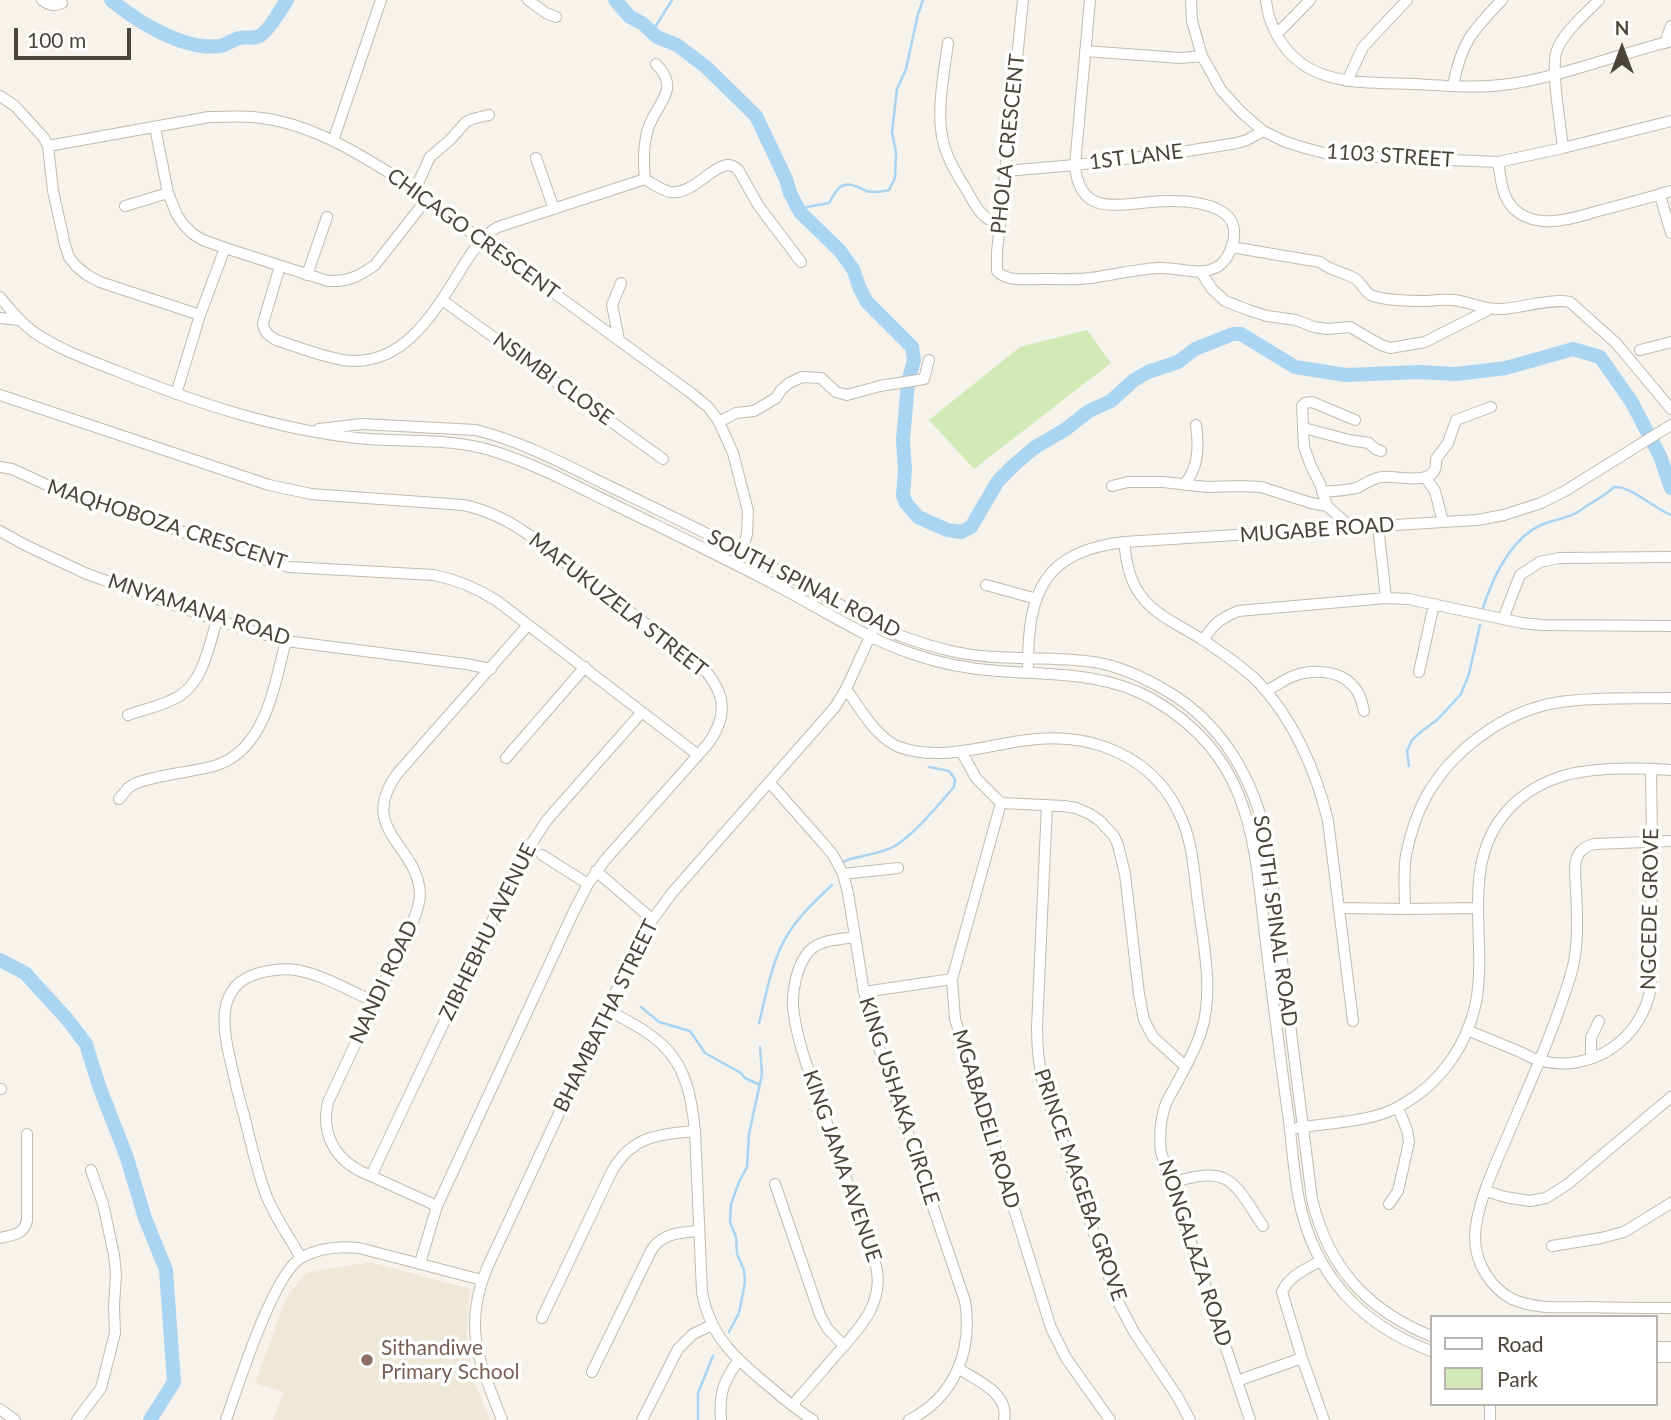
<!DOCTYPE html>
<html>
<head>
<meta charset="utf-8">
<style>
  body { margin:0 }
  #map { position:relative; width:1671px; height:1420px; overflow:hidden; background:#f6f3ec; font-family:Lato,sans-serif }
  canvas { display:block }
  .legend { position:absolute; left:1430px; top:1315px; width:228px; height:91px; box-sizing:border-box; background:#fff; border:2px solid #b7b4b0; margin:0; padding:9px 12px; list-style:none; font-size:21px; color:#4b4439 }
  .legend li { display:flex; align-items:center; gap:14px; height:35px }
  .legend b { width:35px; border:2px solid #b7b4b0 }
  .north { position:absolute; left:1587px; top:14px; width:70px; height:70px; -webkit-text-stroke:5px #fff; paint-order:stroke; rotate:0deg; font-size:19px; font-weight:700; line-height:28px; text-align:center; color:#4b4439 }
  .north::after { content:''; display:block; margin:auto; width:24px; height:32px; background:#4b4439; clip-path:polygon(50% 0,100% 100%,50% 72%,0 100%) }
  .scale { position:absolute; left:14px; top:28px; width:117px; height:32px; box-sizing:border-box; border:4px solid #4b4439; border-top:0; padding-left:9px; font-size:21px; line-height:24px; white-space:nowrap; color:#4b4439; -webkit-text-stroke:5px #fff; paint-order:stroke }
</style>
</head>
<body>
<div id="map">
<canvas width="1671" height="1420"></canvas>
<ul class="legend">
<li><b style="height:9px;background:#fff"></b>Road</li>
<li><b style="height:19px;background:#d2eab5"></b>Park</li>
</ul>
<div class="north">N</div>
<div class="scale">100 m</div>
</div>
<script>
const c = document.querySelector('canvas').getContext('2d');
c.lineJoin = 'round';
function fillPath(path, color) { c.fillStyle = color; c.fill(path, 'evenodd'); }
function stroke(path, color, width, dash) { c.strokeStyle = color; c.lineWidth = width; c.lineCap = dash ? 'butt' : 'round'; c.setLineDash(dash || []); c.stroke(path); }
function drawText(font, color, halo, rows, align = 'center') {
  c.font = font + ' Lato,sans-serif'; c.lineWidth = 7; c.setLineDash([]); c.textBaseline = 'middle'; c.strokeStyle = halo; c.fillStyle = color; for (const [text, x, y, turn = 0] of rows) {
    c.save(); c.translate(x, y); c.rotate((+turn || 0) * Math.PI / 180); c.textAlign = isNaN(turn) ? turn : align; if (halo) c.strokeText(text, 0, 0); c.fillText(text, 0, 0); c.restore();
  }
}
const education = new Path2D(`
  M370,1262L470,1289L466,1336L475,1384L490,1420H273L283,1392L255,1383L286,1298L306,1273Z`);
const green = new Path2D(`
  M1087,330L1111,363L974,469L929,420L1020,347Z`);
const stream = new Path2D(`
  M652,32L672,0
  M800,212L807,207L829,203C835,192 841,180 855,186C856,186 865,190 866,191C874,193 882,192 889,190L895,178L896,153L892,132L897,89L906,69L918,14L923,0
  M1482,611C1492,579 1510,538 1543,524C1553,520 1564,519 1574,514C1579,512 1583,508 1588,505C1598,499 1606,495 1614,487C1632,486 1653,508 1671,515
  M1409,766L1407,751L1412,740L1422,731L1438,719L1461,694L1469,674L1480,625
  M842,862C859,855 879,855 895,846C915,834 938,805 954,787L955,779L949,771L929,767
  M641,1007L659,1022L690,1031L705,1053L741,1073L745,1078L760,1085
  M759,1023C766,995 772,959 788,934C799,916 816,900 832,885
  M729,1332L739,1313L745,1282L744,1270L737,1254L736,1237L730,1222L731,1204L739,1182L747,1167L749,1134L762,1074L760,1047
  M698,1420V1393L713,1356`);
const river = new Path2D(`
  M111,0C138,22 184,51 220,46C227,45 233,39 240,38C247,36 254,40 261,35C270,29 281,9 287,0
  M615,0L630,17L642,23L657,37L677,45L706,67L756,116L786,179L790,193L800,212L840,251L853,269L860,289L867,302L912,347L914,360L908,382L903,440L905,470L903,496L906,503L918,517L947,530L961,532L971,527L998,481L1014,465L1034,448L1066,429L1089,411L1111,401L1134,380L1148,372L1178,362L1195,349L1233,334H1241L1295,367L1346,375L1418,372L1456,374L1506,368L1573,349L1600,357L1631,401L1660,456L1671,488
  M0,960L25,973L67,1019L86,1044L99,1086L126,1155L145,1218L166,1270L174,1382L150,1420`);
const minor = new Path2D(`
  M42,0C49,5 54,7 62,3
  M528,0L546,13L556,17
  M1023,0L997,252V271C1008,282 1024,279 1038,279C1055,279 1073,280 1091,278C1113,275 1137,269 1159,268C1179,267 1199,277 1217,267C1228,261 1235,243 1234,230C1233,221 1227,214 1219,210C1199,200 1173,200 1151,202C1114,205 1079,215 1075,165L1090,0
  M1191,0L1192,21L1202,56L1221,90L1241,112L1263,131L1286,142L1305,148L1332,155L1498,162L1563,148L1671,121
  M1266,0C1267,13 1271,24 1277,35C1305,88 1364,82 1415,84C1449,86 1483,89 1516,83C1569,74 1619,54 1671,41
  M1277,34L1310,0
  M948,43C944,73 936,112 943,141C947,159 958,176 967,191C977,208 980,217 1000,225
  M1665,43L1671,26
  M1085,51L1180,58L1202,56
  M1347,81L1363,47L1407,0
  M1453,86C1461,43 1472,31 1502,0
  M0,96L15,106L44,138L48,146L53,191L65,245L69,257L76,266L87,275L100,282L200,315
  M155,127L168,193L177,215L184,225L193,234L203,240L225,248L328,281C347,282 360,276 375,265L426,200
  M333,141L381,0
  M48,146L209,117C224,117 238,116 253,117C303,121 350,148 391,174L691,393L708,407L718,420L733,453L748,511L747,534L741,555
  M1563,148C1561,127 1550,67 1557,50C1563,33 1586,13 1599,0
  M536,158L554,209
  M1498,162C1501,178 1501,195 1513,208C1521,216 1531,220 1542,221C1562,223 1583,215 1602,210C1625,204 1648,198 1671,191
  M1006,171L1075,165L1181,152L1237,143L1247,140L1263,131
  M645,179C643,161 643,146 648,129C656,103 682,90 656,64
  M414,192L430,157L450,140L466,122L472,119L489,115
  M1660,195L1671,233
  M125,206L168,193
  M1231,247L1320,262C1333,272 1341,271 1354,278C1362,282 1364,293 1373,296C1385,300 1413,301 1427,301C1436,300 1445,299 1454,300C1470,302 1484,310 1501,309C1521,308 1552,298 1570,302L1616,343L1671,409
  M280,266L263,323C264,332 268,335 276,340C298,347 320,356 343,360C402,369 434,313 460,271C471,254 480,237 498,227L645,179C653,184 661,190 670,192C698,196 721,149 739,171L758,205L801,262
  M1201,272L1212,289L1225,301L1248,310L1267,316L1296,320L1314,327L1327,329L1350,327L1381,345L1390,348L1425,342L1488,310
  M307,275L327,217
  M0,297C11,311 21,323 35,333C60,350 89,360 117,371C194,402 274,429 357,438C403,443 451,437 496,452C537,465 576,486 615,505C672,533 729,560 785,590C826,612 866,638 910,653C938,663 969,669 998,671C1052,675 1106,672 1154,700C1256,760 1254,847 1267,952C1274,1008 1281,1065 1289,1121C1292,1147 1294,1174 1299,1200C1314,1275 1361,1325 1431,1351
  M442,300L663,459
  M0,318L19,320
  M619,340L612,305L621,283
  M1640,350L1671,342
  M176,394L200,315L225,248
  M0,395L269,485L311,494L463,505C488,510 508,520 529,535L701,666C726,692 729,716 707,745L605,860L588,884L574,911L437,1206L420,1263
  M719,422L736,413L754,411L776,398L781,390L789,383L802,377L821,378L836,392L847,395L880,386L924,379L929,360
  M1304,428L1349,440L1369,443L1375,449L1381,451
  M319,429L362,424L476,430C524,442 568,466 613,488C673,517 734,546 793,578C821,593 848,610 876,625C900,637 926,645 951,651C999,662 1046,655 1094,662C1119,666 1145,678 1167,691C1223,724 1254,780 1267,841L1312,1199C1328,1267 1367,1310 1431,1336
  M0,467L12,469L58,490L272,562L289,567L434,575C458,580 477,588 497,601L698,755
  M1425,477L1435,491L1443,522
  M1184,485C1199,467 1199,447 1196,425
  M1112,486L1128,482H1163L1207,487L1239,486L1261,487L1311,503L1327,506
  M1322,492C1333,491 1345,491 1356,488C1364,485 1372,478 1382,477C1399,475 1439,489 1436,459L1448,443L1456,420L1491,407
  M1378,526L1386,598
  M1351,527L1327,506L1320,484L1311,466L1304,447L1302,406L1305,403L1312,402L1355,420
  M0,531L25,545L87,574L217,620L286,641L466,664L491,669
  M1124,542C1126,558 1128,574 1136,588C1150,614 1180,625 1203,640C1221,652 1239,664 1255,679C1292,716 1316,770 1328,821L1353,1021
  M986,585L1037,599
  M1503,619L1520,575L1540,562L1559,558L1671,557
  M1203,640C1215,623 1218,620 1238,611L1386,598L1408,599L1522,623L1541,625L1671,626
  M1028,666C1028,592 1044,551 1124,542L1443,522L1477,520L1504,515L1541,503L1565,491L1671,425
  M1419,672L1434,604
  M846,689C861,709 875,737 899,747C938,761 981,747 1020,741C1088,730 1156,754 1183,822C1192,844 1194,870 1197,895C1202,938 1215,990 1201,1032C1193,1057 1178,1080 1166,1103C1160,1120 1159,1135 1161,1152L1250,1420
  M1266,691C1274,687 1282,681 1291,677C1309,669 1339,669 1353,686C1360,693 1362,702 1364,711
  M128,715C145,709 166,705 181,695C204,679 209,645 217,620
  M961,751L976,778L1001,803L1064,806L1076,808L1090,814L1100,821L1114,836L1118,845L1125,874L1139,994L1144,1020L1153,1037L1185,1066
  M506,758L585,667
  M770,783L823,843L833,855L843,874L848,893L864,992L881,1054L965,1301C973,1350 955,1397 909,1420
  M119,799L128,788L134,784C159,774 188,773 214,766C266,751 274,685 286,641
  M1001,803L952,979L955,1019L1051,1328L1066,1358L1110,1420
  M1047,805L1037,1027C1037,1049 1039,1070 1045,1091L1117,1300L1134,1332L1177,1396L1190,1420
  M1671,841L1595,844C1581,847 1576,854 1575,868C1576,902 1581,940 1571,974C1554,1031 1528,1087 1505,1142C1493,1169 1475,1209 1475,1238C1475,1263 1491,1288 1512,1299C1536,1310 1566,1307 1591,1307C1618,1308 1644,1308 1671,1308
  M542,855L588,884
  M596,871L652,919
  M843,874L898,868
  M1340,908L1405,909L1478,908
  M1405,909C1405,891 1403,873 1406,855C1410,835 1417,813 1427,795C1453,750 1502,713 1554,703C1592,697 1632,699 1671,698
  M864,992L952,979
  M607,1010C669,1041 688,1059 695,1131L702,1292C710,1337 736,1359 770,1387C784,1399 798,1411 813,1420
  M1467,1030C1484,1037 1501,1044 1518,1051C1525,1054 1531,1058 1538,1060C1591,1075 1643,1039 1651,986L1652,841L1651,769
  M1591,1058V1038L1599,1021
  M0,1089H1
  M1297,1128C1330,1122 1370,1123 1400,1106C1440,1084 1467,1046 1476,1002C1488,938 1459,865 1507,811C1523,793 1546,780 1570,774C1603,767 1638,768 1671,770
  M371,1176L522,858L547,820L642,712
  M1170,1183C1230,1165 1232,1179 1263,1226
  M775,1184L820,1315L827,1328L844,1346
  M1486,1191L1505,1197L1530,1201L1546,1198L1568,1184L1671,1097
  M1389,1204L1398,1191L1409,1142L1407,1130L1398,1108
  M437,1206L360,1171C333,1157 321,1131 328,1102L414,919C417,911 420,902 420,893C417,844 357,830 397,774L528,625
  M0,1238C13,1235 23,1235 27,1221V1134
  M1552,1246L1601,1238L1624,1232L1671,1203
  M301,1258C289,1236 273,1215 265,1192C256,1167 250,1140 244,1115C239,1099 236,1084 232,1068C224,1033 212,986 259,973C271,970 284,968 296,970C324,975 350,991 375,1002
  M1320,1261C1306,1269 1289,1276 1282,1292L1302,1358L1324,1420
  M542,1318L612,1171C633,1135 658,1135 695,1131
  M1655,1347H1671
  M1655,1357H1671
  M959,1369C977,1380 1010,1394 1004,1420
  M592,1372L652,1249C663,1233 680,1233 698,1231
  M1237,1381L1302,1358
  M792,1405C807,1389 821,1372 835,1356C858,1330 885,1304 876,1266C858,1214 840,1161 822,1109C811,1076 796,1041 793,1006C792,990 797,968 806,955C817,939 838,940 854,937
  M0,1409L15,1420
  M77,1420L101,1388L115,1333L114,1306L116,1274L114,1255L103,1204L91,1170
  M226,1420C238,1386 273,1274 301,1258C318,1248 340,1246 359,1248L482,1280
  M502,1420C480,1363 462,1328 487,1268L644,931L672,893L835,707L846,689L873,630
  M642,1420L678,1349L693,1334L712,1325
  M721,1420C719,1394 723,1382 738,1361
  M1490,1420V1404`);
const markers = [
  [367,1360,7,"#8d6e63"]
];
const streetNames = [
  ["PHOLA CRESCENT",1008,144,-84],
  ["1103 STREET",1390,156,4],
  ["1ST LANE",1136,157,-7],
  ["CHICAGO CRESCENT",473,234,36],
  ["NSIMBI CLOSE",553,379,36],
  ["MAQHOBOZA CRESCENT",167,525,18],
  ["MUGABE ROAD",1317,530,-4],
  ["SOUTH SPINAL ROAD",804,584,27],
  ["MAFUKUZELA STREET",618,605,38],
  ["MNYAMANA ROAD",199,610,18],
  ["NGCEDE GROVE",1650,909,-89],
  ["SOUTH SPINAL ROAD",1275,921,82],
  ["ZIBHEBHU AVENUE",488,932,-64],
  ["NANDI ROAD",384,982,-65],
  ["BHAMBATHA STREET",606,1016,-64],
  ["KING USHAKA CIRCLE",899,1101,72],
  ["MGABADELI ROAD",986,1119,73],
  ["KING JAMA AVENUE",842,1166,71],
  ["PRINCE MAGEBA GROVE",1080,1185,71],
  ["NONGALAZA ROAD",1195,1253,72]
];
const educationNames = [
  ["Sithandiwe",381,1348],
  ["Primary School",381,1372]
];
fillPath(education, '#efe8d6');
fillPath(green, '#d2eab5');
stroke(stream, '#a9d4f2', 2.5);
stroke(river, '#a9d4f2', 14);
stroke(minor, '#c2bbae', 12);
stroke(minor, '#fff', 10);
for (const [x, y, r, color] of markers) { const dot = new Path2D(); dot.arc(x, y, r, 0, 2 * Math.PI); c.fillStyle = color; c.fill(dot); stroke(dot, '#fff', 2.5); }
drawText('21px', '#4b4439', '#fff', streetNames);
drawText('21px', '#785e54', '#fff', educationNames, 'left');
</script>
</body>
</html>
